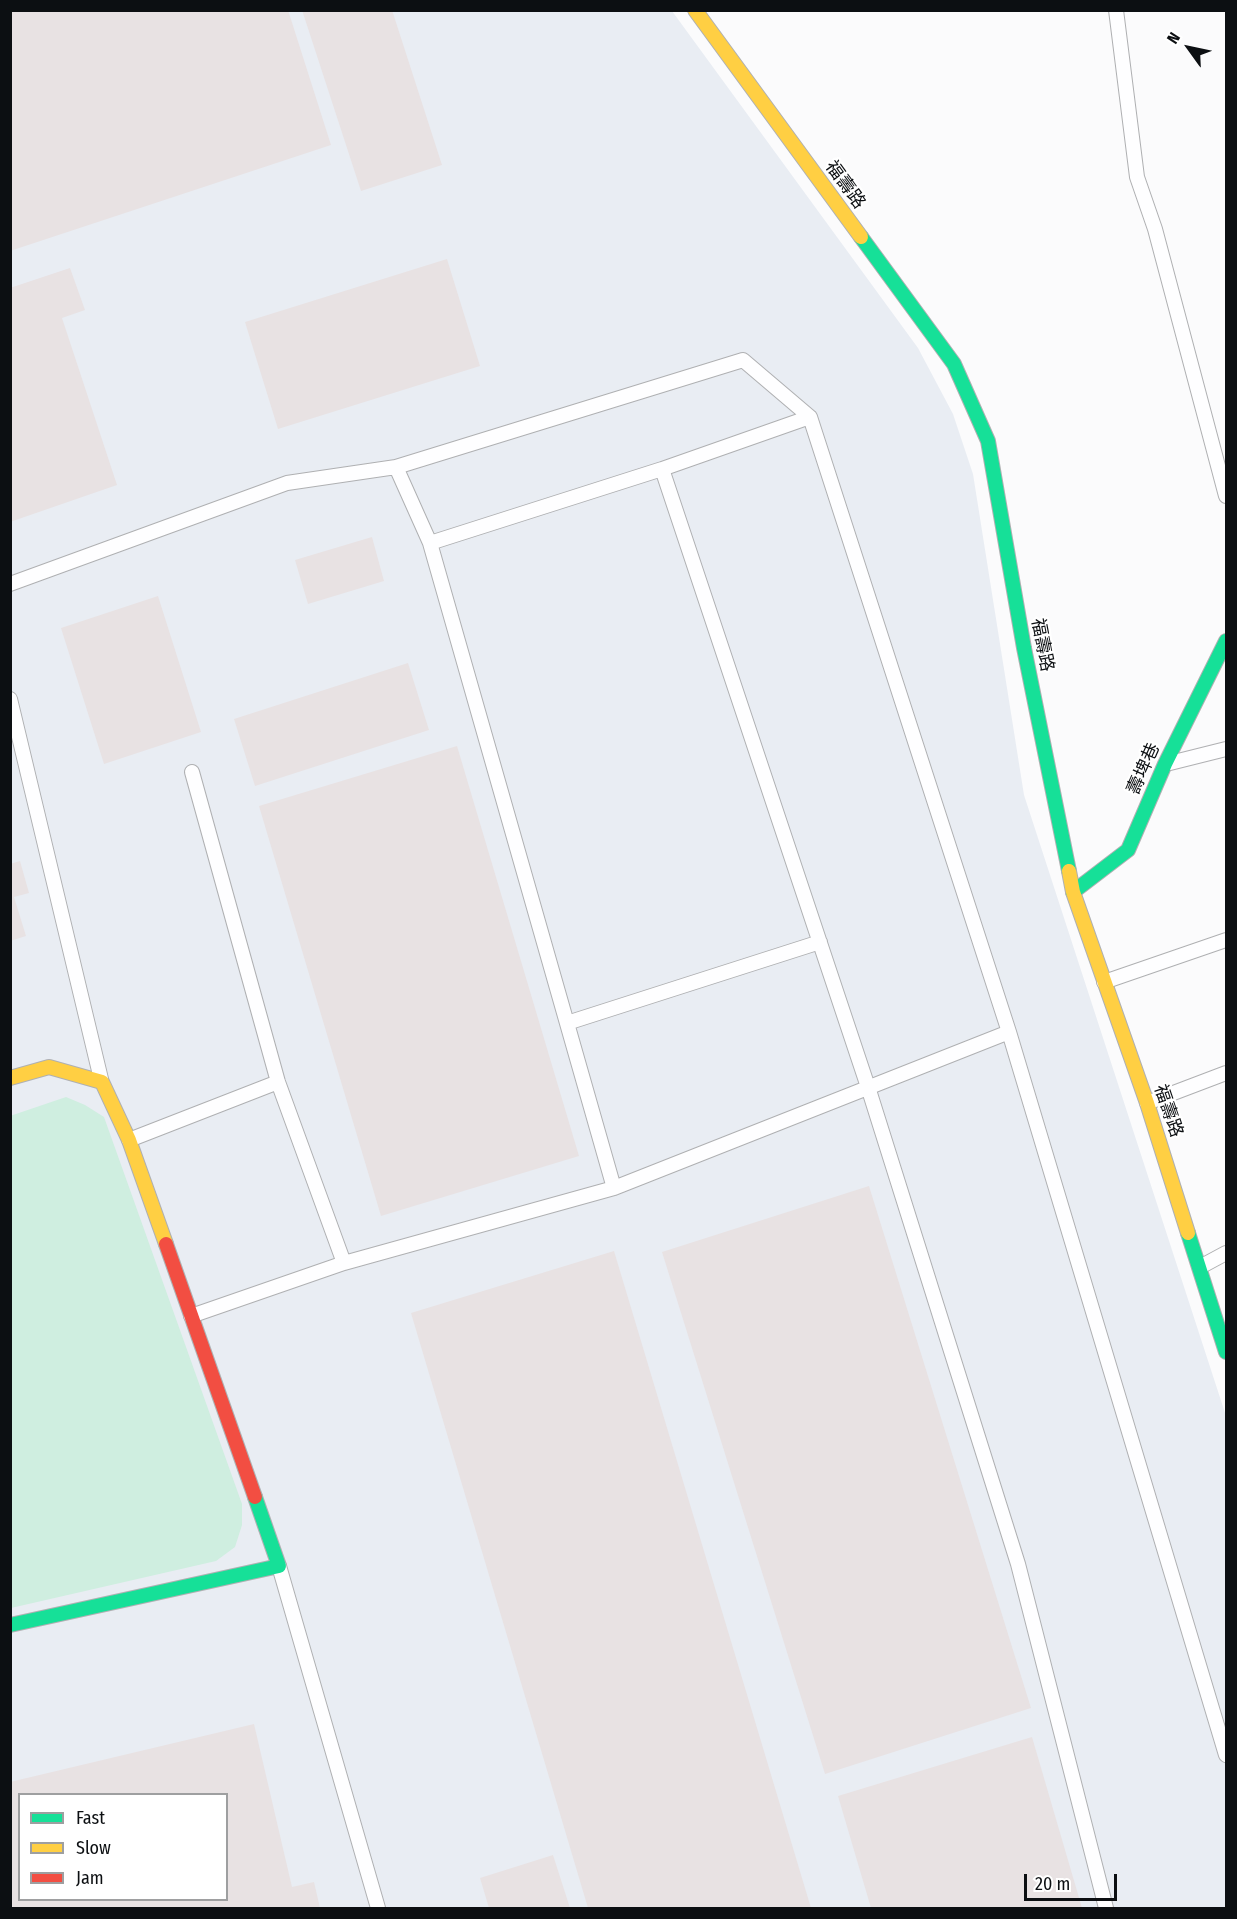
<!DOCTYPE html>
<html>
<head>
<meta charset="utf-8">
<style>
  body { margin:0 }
  #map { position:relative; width:1237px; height:1919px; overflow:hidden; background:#fbfbfc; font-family:"Fira Sans Condensed",sans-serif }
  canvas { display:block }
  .frame { position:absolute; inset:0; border:12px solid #0c0f12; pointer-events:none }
  .legend { position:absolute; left:18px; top:1793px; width:210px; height:108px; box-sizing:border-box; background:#fff; border:2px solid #9e9fa0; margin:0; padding:8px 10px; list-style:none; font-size:18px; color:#0c0f12 }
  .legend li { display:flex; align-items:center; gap:12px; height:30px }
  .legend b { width:30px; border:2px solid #9e9fa0 }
  .north { position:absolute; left:1159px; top:18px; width:60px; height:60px; -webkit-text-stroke:4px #fff; paint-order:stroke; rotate:303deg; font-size:16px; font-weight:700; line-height:24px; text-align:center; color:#0c0f12 }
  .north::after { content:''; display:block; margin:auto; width:21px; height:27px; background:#0c0f12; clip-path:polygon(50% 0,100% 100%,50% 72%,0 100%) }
  .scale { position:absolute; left:1024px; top:1874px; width:93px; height:27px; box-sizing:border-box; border:3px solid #0c0f12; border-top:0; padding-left:8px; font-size:18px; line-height:21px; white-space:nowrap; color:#0c0f12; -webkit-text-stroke:4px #fff; paint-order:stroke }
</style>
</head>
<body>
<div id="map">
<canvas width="1237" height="1919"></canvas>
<div class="frame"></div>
<ul class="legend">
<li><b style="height:8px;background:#16e098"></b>Fast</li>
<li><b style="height:8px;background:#ffcf43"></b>Slow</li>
<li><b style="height:8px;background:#f24e42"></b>Jam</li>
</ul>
<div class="north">N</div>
<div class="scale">20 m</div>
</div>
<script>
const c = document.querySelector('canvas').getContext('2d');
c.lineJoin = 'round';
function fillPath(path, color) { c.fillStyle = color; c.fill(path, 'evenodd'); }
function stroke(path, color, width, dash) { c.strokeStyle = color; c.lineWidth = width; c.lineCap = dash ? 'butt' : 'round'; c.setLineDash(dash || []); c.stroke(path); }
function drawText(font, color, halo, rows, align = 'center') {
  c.font = font + ' "Fira Sans Condensed","Noto Sans TC",sans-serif'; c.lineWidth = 4.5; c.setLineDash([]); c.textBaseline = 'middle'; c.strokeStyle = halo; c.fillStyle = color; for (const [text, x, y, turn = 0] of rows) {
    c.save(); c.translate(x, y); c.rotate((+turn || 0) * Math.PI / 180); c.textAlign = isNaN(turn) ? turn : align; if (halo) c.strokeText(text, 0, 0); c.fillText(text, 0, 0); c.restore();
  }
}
const built = new Path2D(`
  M11,11H672L918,348L953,414L973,474L1024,795L1226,1416V1908H11ZM20,1794H226V1900H20Z`);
const green = new Path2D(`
  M66,1097L85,1105L104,1117L242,1504V1525L235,1547L216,1561L11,1608L10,1116Z`);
const building = new Path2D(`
  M10,10H288L331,145L10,251Z
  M302,10H392L442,165L361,191Z
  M447,259L480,366L278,429L245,322Z
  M70,268L85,310L62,318L117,485L10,522V288Z
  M372,537L384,581L308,604L295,560Z
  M158,596L201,732L104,764L61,628Z
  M408,663L429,730L255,786L234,719Z
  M457,746L579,1156L381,1216L259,806Z
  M20,861L29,893L14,897L26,936L10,941V864Z
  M869,1186L1031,1708L825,1774L662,1252Z
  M614,1251L811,1908H588L411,1313Z
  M254,1724L292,1887L314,1882L320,1908H10V1782ZM20,1794H226V1900H20Z
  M1032,1737L1082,1908H871L838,1796Z
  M553,1855L570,1908H489L480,1878Z`);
const lane = new Path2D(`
  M1116,10L1137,177L1155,229L1226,496
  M396,467L430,543L614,1188
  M662,469L868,1087L1018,1564L1106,1908
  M430,543L662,469L810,417
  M10,584L287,483L396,467L743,360L810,417L1009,1032L1226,1755
  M10,699L101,1079
  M1170,763L1226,749
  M192,772L278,1082L344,1263
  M1104,982L1226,940
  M567,1023L820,942
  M1147,1103L1226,1073
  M129,1140L278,1082
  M1200,1267L1226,1253
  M191,1316L344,1263L614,1188L1009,1032
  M279,1566L378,1908`);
const fast = new Path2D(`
  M861,237L954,364L988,441L1024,648L1069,871
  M1073,892L1128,850L1165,764L1226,641
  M1188,1233L1226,1352
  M10,1625L279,1566L255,1497`);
const slow = new Path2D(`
  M695,10L861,237
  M1069,871L1073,892L1147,1103L1188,1233
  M10,1078L49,1067L102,1082L129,1140L166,1244`);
const jam = new Path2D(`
  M166,1244L255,1497`);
const streetNames = [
  ["福壽路",845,185,54],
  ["福壽路",1042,645,79],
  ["壽埤巷",1144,769,-66],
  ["福壽路",1168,1111,71]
];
fillPath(built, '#e9edf3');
fillPath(green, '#cfeee0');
fillPath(building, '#e8e2e3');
stroke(lane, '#afb0b2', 16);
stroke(fast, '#afb0b2', 16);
stroke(slow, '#afb0b2', 16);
stroke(jam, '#afb0b2', 16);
stroke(lane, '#fefeff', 14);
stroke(fast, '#16e098', 14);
stroke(slow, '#ffcf43', 14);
stroke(jam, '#f24e42', 14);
drawText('18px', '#0c0f12', '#fff', streetNames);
</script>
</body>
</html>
